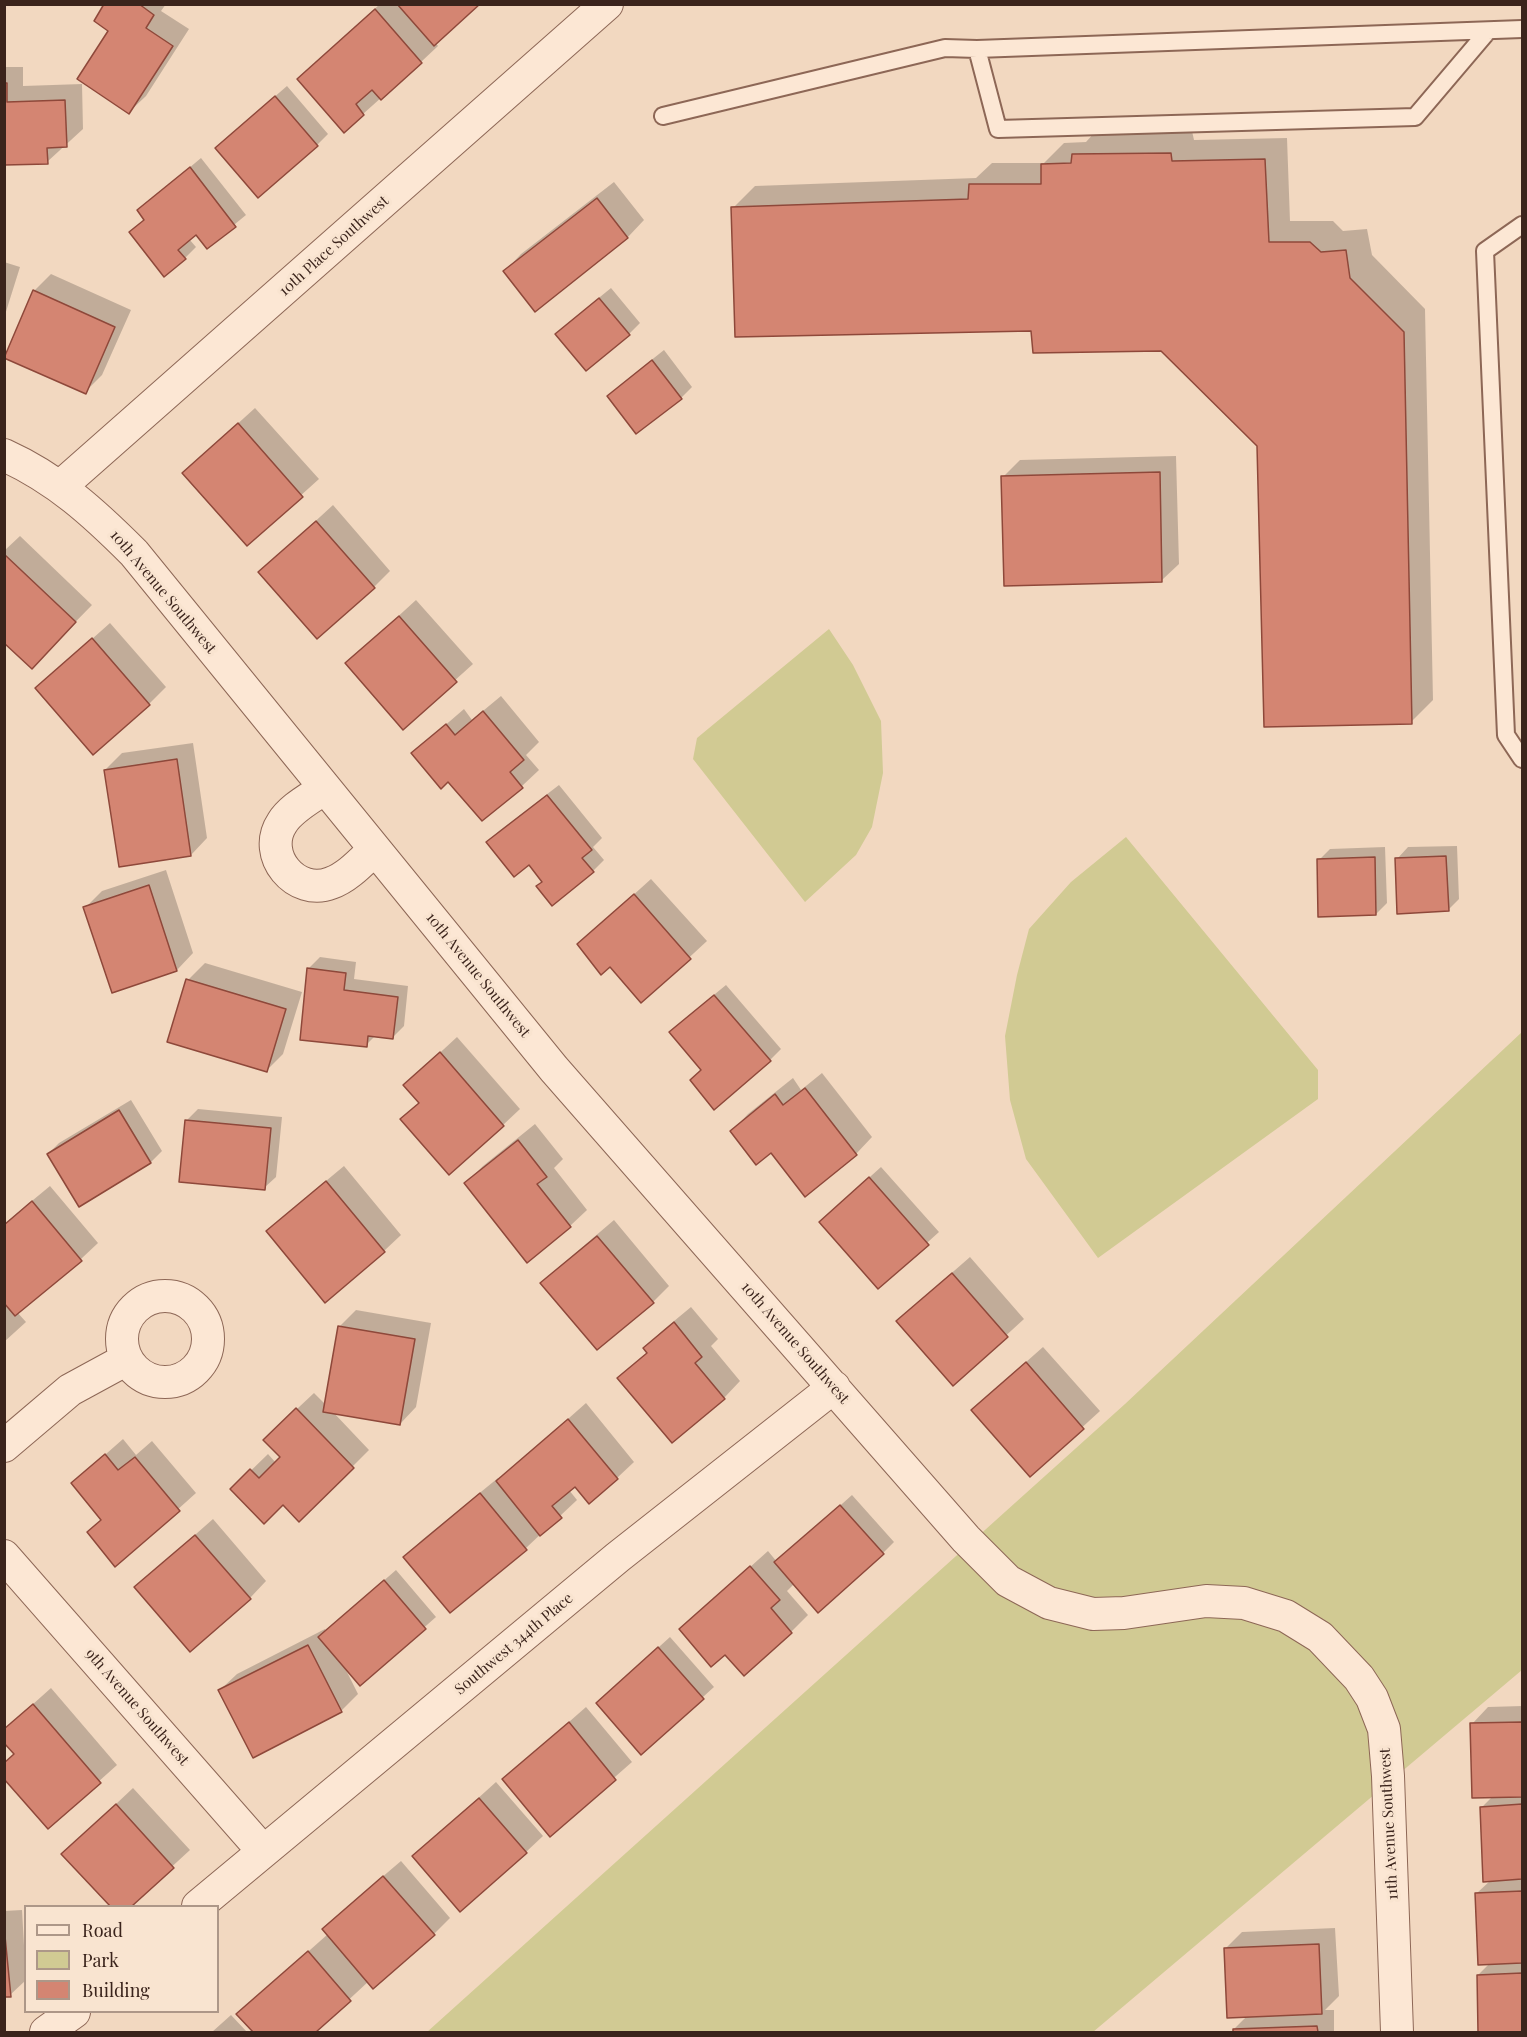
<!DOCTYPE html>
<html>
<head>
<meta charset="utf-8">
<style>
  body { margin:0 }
  #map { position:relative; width:1527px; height:2037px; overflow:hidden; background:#f2d8c0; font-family:"Playfair Display",serif }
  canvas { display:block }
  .frame { position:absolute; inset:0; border:6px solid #3b241c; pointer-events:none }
  .legend { position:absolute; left:24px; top:1905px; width:195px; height:108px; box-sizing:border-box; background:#f9e4d0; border:2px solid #ad9788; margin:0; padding:8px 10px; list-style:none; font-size:18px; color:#3b241c }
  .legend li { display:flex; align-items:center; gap:12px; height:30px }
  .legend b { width:30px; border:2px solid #ad9788 }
</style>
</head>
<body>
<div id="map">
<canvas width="1527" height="2037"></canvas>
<div class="frame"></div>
<ul class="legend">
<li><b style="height:8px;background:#fce7d4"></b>Road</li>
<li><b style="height:16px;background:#d1ca93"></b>Park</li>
<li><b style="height:16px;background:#d48572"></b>Building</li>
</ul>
</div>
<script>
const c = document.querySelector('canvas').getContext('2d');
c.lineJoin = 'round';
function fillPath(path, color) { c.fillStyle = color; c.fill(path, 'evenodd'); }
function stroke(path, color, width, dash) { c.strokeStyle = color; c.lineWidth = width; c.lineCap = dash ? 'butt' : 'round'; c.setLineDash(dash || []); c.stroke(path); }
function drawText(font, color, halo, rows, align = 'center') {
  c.font = font + ' "Playfair Display",serif'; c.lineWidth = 6; c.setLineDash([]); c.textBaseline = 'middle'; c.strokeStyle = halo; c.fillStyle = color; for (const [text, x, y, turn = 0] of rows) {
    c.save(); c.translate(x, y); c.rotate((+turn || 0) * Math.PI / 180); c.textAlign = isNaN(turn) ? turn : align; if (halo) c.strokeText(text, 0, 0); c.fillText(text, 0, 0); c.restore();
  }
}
const green = new Path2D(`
  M829,629L853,665L881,721L883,773L872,827L856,855L805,902L693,759L697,738Z
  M1126,837L1318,1070V1099L1098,1258L1026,1159L1010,1100L1005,1036L1017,975L1029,929L1071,882Z
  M1522,1032V1670L1093,2032H427L1125,1404Z`);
const shadow = new Path2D(`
  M106,4H166L161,11L189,29L146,96L129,112Z
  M380,4H478L435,42L438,46L421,62L363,114L299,79Z
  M4,67H23V86L82,84L83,129L47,162L4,163Z
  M287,86L328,134L317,145L228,137Z
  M1192,131L1194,140L1287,138L1290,221H1333L1343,231L1367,229L1372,255L1425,309L1433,700L1411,722L1258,446L1161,350L1032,329L733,208L755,186L976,178L992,163H1044L1064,143L1086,142L1095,132Z
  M201,158L246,215L207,247L196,233L189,239L196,247L185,258L139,210Z
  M614,182L644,220L628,237L535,310L505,271L521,254Z
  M4,262L20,267L4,318Z
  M51,274L131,310L102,375L85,392L34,291Z
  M611,288L640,323L629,334L568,323Z
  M664,350L692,387L681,398L609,396L620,385Z
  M255,408L319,479L247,544L201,457Z
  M1176,456L1179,564L1162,580L1003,477L1020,460Z
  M333,505L390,571L374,587L260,572Z
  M20,536L92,605L48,650L4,641V551Z
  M416,600L473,664L403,727L347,663Z
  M110,623L166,687L149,704L37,688Z
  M501,696L539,742L526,755L539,770L522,786L482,819L448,780L413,753L464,709L472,720Z
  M193,743L207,838L191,855L105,770L122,753Z
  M559,785L602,838L593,847L604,860L593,871L538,886L543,881L530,863L488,842L499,831Z
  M1457,846L1459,899L1448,910L1397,859L1408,847Z
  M1385,847L1387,903L1376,914L1319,860L1330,849Z
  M166,870L193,953L177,970L85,908L102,891Z
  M651,879L707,941L642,1001L610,965L579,944Z
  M320,957L356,962L354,979L408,986L404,1026L393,1037L376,1035L366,1045L308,969Z
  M205,963L302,992L283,1054L267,1070L188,980Z
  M726,985L781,1049L770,1060L702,1070L682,1021Z
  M457,1037L520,1109L503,1125L402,1119L420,1102L405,1085Z
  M822,1073L872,1137L856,1154L771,1151L732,1131L748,1114L793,1078L801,1090Z
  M131,1100L162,1151L151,1162L79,1205L48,1154L59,1143Z
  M198,1109L282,1117L276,1177L264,1188L187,1120Z
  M535,1124L563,1159L554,1168L587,1210L570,1226L466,1183L483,1166Z
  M344,1166L401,1235L384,1251L268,1231L285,1215Z
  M881,1167L939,1232L878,1287L832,1211Z
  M50,1186L98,1243L81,1259L17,1312L26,1322L4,1342V1224Z
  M614,1220L669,1286L653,1302L542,1283L559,1267Z
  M970,1257L1024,1319L953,1384L915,1305Z
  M691,1307L718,1339L711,1346L740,1381L724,1398L619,1378L648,1352L645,1348L662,1331Z
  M356,1310L431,1323L416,1407L400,1424L333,1412L369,1450L299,1520L283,1503L232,1489L268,1454L276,1463L282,1457V1423L314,1393L325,1404L339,1327Z
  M1043,1347L1100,1411L1030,1475L990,1394Z
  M586,1403L634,1462L617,1478L575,1485L569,1490L577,1500L526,1548L450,1611L405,1557L422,1540L498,1478L499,1480Z
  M123,1439L136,1455L152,1441L196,1493L116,1565L89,1532L102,1519L73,1483Z
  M852,1495L894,1542L883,1553L795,1583L787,1591L808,1615L791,1632L725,1652L681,1629L768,1551L777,1562Z
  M213,1519L266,1581L250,1598L136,1587Z
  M396,1570L436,1617L360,1684L345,1668L358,1694L341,1711L220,1690L237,1674L325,1629L326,1631Z
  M670,1637L714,1687L641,1753L609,1692Z
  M51,1688L117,1765L48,1827L4,1730Z
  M1522,1706V2032H1480L1478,1975L1490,1963L1477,1893L1491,1880L1482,1807L1493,1796L1472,1724L1488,1707Z
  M586,1707L632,1762L550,1834L504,1779Z
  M496,1782L543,1836L526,1852L414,1856Z
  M133,1788L190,1850L129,1906H112L63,1854Z
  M401,1861L450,1918L434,1934L369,1981L314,2032H255L238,2014L328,1934L324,1930L340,1913Z
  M22,1910L26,1980L10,1995L4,1996V1911Z
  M1335,1928L1339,1996L1325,2010H1334V2032H1234V2029L1247,2016L1225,1949L1242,1932Z
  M231,2015L247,2032H212Z`);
const building = new Path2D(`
  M104,4H139L154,15L146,28L173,46L129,114L77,79L108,31L94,21Z
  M397,4H480L434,46Z
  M375,9L422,63L381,100L372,90L356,104L364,115L344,133L297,79Z
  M4,83H7V102L65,100L67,147L47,148L48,164L4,165Z
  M275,96L318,146L258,198L215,148Z
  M1171,153L1172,161L1265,159L1269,242H1310L1321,252L1346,250L1350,278L1404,332L1412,724L1264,727L1257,446L1161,351L1033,353L1031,331L735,337L731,207L968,199L969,184H1041V164L1071,163L1072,154Z
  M190,167L236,227L207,249L196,235L178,250L186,259L164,277L129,232L144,220L137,210Z
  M597,198L628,238L535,312L503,271Z
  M33,290L115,327L86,394L4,358Z
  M599,298L630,335L586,371L555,334Z
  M652,360L682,399L636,434L607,396Z
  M238,423L303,497L247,546L182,473Z
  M1160,472L1162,582L1004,586L1001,476Z
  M316,521L375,588L317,639L258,572Z
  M4,554L76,622L32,669L4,643Z
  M399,616L457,682L403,730L345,663Z
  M92,638L150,705L93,755L35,688Z
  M483,711L524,760L510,772L523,788L482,821L448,782L441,789L411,753L446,724L455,735Z
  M177,759L191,856L119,867L104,770Z
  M547,795L592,850L582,858L594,872L552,906L536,886L542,882L529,865L514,877L486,842Z
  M1446,856L1449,911L1397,914L1395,858Z
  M1375,857L1376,915L1318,917L1317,859Z
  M149,885L177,971L112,993L83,907Z
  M634,894L691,959L641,1003L610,967L601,975L577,944Z
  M307,968L346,973L344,990L398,997L393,1039L368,1036L367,1047L300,1040Z
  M186,979L286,1009L267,1072L167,1042Z
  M714,995L771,1061L714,1110L690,1080L701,1070L669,1032Z
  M440,1052L504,1126L449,1175L400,1119L419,1103L403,1085Z
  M805,1088L857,1155L805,1197L771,1153L756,1165L730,1131L775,1094L783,1105Z
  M119,1110L151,1163L79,1207L47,1154Z
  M185,1120L271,1128L265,1190L179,1182Z
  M518,1140L547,1177L537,1184L571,1227L527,1263L464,1183Z
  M869,1177L929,1245L878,1289L819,1222Z
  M326,1181L385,1252L325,1303L266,1231Z
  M32,1201L82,1261L15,1316L4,1303V1225Z
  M597,1236L654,1303L597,1350L540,1283Z
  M952,1273L1008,1337L953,1386L896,1321Z
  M674,1322L702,1357L695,1363L725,1399L672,1443L617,1378L647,1353L643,1348Z
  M338,1326L415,1339L400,1425L323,1412Z
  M1026,1362L1084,1429L1030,1477L971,1410Z
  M296,1408L354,1468L299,1522L283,1505L264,1524L230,1489L250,1469L259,1478L280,1457L263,1440Z
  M568,1419L618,1479L589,1504L575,1487L552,1506L562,1518L540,1536L496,1481Z
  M105,1454L118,1470L135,1457L180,1511L115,1567L87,1532L101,1520L71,1483Z
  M480,1493L527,1550L450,1613L403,1557Z
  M840,1505L884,1554L818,1613L774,1562Z
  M195,1535L251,1599L190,1652L134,1587Z
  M750,1566L780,1600L771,1608L792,1633L744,1676L725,1655L711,1667L679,1629Z
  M384,1580L426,1629L360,1686L318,1637Z
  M308,1645L342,1712L253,1758L218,1690Z
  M658,1647L704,1699L641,1755L596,1703Z
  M33,1704L101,1783L48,1829L4,1779V1763L14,1754L4,1743V1729Z
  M569,1722L616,1780L550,1837L502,1779Z
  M1522,1722V1797L1472,1798L1470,1723Z
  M479,1798L527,1853L460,1912L412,1856Z
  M116,1804L174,1868L132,1906H110L61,1854Z
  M1522,1804V1879L1483,1882L1480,1807Z
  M383,1876L435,1935L373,1989L322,1929Z
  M1522,1891V1963L1478,1965L1475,1893Z
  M4,1926L11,1997H4Z
  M1319,1944L1322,2014L1227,2018L1224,1948Z
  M308,1951L351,2001L316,2032H253L236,2014Z
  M1522,1973V2032H1478L1477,1975Z
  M1317,2026L1318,2032H1233V2029Z`);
const lane = new Path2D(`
  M977,49L998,129L1415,117L1488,31
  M663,116L945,48L977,49L1522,29
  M1522,225L1485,251L1506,735L1522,759`);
const street = new Path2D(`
  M4,455C57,479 94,513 134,553L554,1069L966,1539L1008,1581L1049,1603L1093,1614L1124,1613L1206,1601L1244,1603L1286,1616L1320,1637L1359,1678L1372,1698L1384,1729L1388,1776L1397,2032
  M61,486L607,4
  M325,788C311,798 291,808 282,823C261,855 296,897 331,883C348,877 362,861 375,849
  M122 1339a43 43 0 1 1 86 0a43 43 0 1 1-86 0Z
  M4,1446L70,1390L127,1359
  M4,1556L263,1851
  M198,1906L618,1557L834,1387
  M46,2032L74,2012`);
const streetNames = [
  ["10th Place Southwest",334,246,-42],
  ["10th Avenue Southwest",163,592,50],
  ["10th Avenue Southwest",478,975,51],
  ["10th Avenue Southwest",795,1343,49],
  ["Southwest 344th Place",514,1644,-40],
  ["9th Avenue Southwest",137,1707,49],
  ["11th Avenue Southwest",1389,1824,-93]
];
fillPath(green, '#d1ca93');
fillPath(shadow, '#0003');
fillPath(building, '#d48572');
stroke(building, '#8e483a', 1.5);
stroke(lane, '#8d6756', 20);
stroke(street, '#8d6756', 34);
stroke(lane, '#fce7d4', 16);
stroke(street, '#fce7d4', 32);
drawText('15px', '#3b241c', '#f9e4d0', streetNames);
</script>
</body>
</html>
